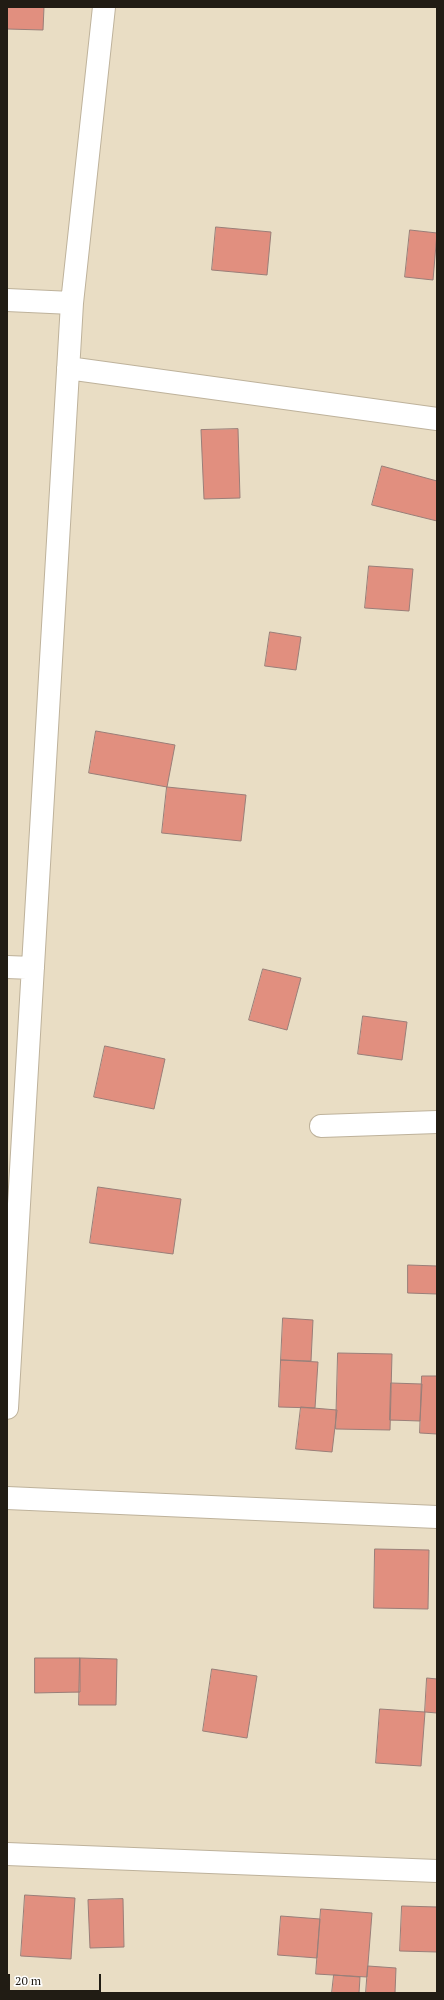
<!DOCTYPE html>
<html>
<head>
<meta charset="utf-8">
<style>
  body { margin:0 }
  #map { position:relative; width:444px; height:2000px; overflow:hidden; background:#e9ddc4; font-family:"PT Serif",serif }
  canvas { display:block }
  .frame { position:absolute; inset:0; border:8px solid #211c14; pointer-events:none }
  .scale { position:absolute; left:8px; top:1974px; width:93px; height:18px; box-sizing:border-box; border:2px solid #211c14; border-top:0; padding-left:5px; font-size:12px; line-height:14px; white-space:nowrap; color:#211c14; -webkit-text-stroke:3px #fff; paint-order:stroke }
</style>
</head>
<body>
<div id="map">
<canvas width="444" height="2000"></canvas>
<div class="frame"></div>
<div class="scale">20 m</div>
</div>
<script>
const c = document.querySelector('canvas').getContext('2d');
c.lineJoin = 'round';
function fillPath(path, color) { c.fillStyle = color; c.fill(path, 'evenodd'); }
function stroke(path, color, width, dash) { c.strokeStyle = color; c.lineWidth = width; c.lineCap = dash ? 'butt' : 'round'; c.setLineDash(dash || []); c.stroke(path); }
const building = new Path2D(`
  M7,7H44L43,30L7,29Z
  M216,227L271,232L267,275L212,270Z
  M410,230L437,233L433,280L405,277Z
  M238,429L240,498L204,499L201,430Z
  M382,466L437,481V521L372,505Z
  M369,566L413,569L409,611L365,608Z
  M270,632L301,637L296,670L265,666Z
  M96,731L175,745L167,787L89,773Z
  M167,787L246,795L241,841L162,833Z
  M263,969L301,978L287,1030L249,1020Z
  M363,1016L407,1022L402,1060L358,1054Z
  M105,1046L165,1059L154,1109L94,1097Z
  M98,1187L181,1199L173,1254L90,1243Z
  M408,1265L437,1266V1294L408,1293Z
  M283,1318L313,1320L311,1361L281,1360Z
  M338,1353L392,1354L390,1430L336,1429Z
  M281,1360L318,1362L315,1408L279,1407Z
  M422,1376H437V1434L420,1433Z
  M391,1383L422,1384L420,1421L390,1420Z
  M301,1407L337,1410L332,1452L296,1449Z
  M375,1549L429,1550L428,1609L374,1608Z
  M35,1658H80V1692L35,1693Z
  M80,1658L117,1659L116,1705H79Z
  M212,1669L257,1676L247,1738L203,1731Z
  M427,1678L437,1679V1713L425,1712Z
  M380,1709L425,1712L421,1766L376,1763Z
  M25,1895L75,1898L71,1959L21,1956Z
  M123,1899L124,1947L90,1948L88,1900Z
  M402,1906L437,1907V1952L400,1951Z
  M321,1909L372,1913L367,1977L316,1974Z
  M281,1916L320,1919L317,1958L278,1955Z
  M368,1966L396,1968L395,1993H366Z
  M334,1975L360,1977L359,1993H332Z`);
const street = new Path2D(`
  M7,300L72,303
  M68,368L437,419
  M7,967L33,968
  M321,1126L437,1122
  M7,1408L72,303L104,7
  M7,1498L437,1517
  M7,1854L437,1871`);
fillPath(building, '#e18f7f');
stroke(building, '#997e78', 1);
stroke(street, '#beb29b', 24);
stroke(street, '#fff', 22);
</script>
</body>
</html>
